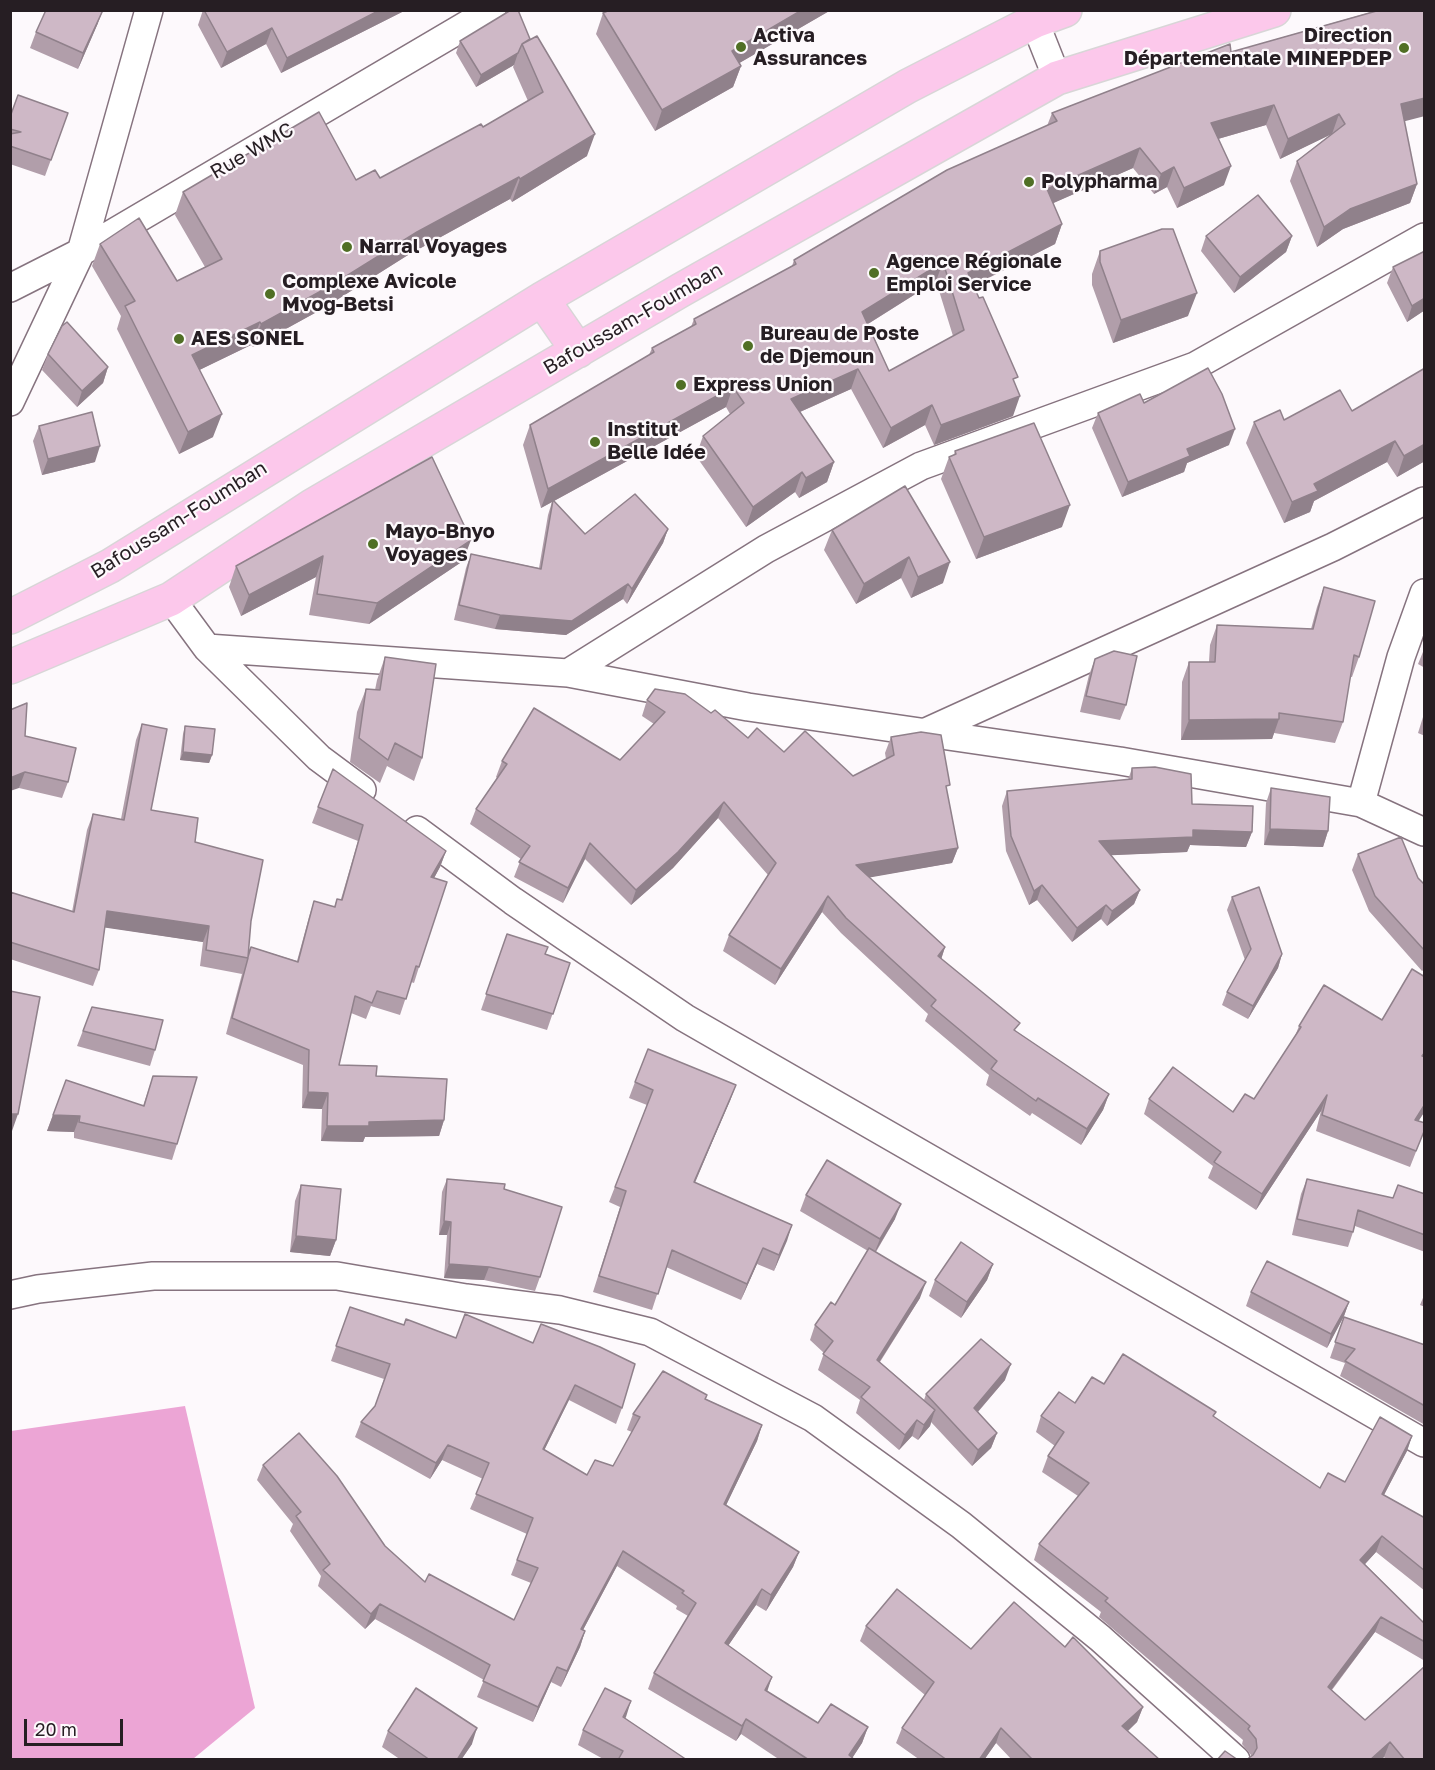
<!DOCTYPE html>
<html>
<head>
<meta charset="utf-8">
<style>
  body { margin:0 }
  #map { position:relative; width:1435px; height:1770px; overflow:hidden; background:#fdf9fc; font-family:"Golos Text",sans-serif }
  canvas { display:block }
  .frame { position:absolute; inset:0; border:12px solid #261e23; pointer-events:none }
  .scale { position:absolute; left:24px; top:1719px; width:99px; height:27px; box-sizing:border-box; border:3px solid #261e23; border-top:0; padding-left:8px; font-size:18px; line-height:21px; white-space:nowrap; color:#261e23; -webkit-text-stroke:4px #fdf9fc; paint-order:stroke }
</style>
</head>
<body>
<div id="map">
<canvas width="1435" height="1770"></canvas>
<div class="frame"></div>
<div class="scale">20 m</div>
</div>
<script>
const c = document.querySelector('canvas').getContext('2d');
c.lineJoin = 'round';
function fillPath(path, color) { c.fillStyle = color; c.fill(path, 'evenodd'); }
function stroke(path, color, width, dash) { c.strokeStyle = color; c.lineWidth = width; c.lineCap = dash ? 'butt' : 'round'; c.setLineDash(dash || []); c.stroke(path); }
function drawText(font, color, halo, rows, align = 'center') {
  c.font = font + ' "Golos Text",sans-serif'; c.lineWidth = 4.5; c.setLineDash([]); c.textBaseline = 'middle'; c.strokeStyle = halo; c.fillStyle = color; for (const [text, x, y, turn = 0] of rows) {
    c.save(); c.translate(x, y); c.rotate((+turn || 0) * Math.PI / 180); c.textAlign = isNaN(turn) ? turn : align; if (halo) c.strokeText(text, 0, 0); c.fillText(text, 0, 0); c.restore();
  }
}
const forest = new Path2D(`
  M185,1406L255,1708L193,1759H11V1431Z`);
const minor = new Path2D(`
  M1030,10L1057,78
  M10,288L81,252L492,10
  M10,402L81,252L149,10
  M171,599L207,648L319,758L362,790
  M207,648L568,673L748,707L1120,761L1361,803L1424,832
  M568,673L766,549L921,466L1195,366L1424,237
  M926,732L1333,547L1424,501
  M1361,803L1401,657L1424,593
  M417,830L513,901L685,1018L1424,1443
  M10,1295L38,1289L153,1276H337L466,1298L560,1310L650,1332L813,1418L961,1525L1100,1638L1236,1760`);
const trunk = new Path2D(`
  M542,299L578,351
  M10,617L110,566L542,299L908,86L1035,21L1065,10
  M10,667L171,599L312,506L681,290L1057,78L1274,10`);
const wall = new Path2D(`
  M203,10H406L281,73L266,44L221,68L198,25Z
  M604,10H831L739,63L741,66L733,87L655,131L596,34L603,13H605Z
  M1378,10H1425L1404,121L1417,184L1410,203L1343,229L1317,247L1290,181L1297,161L1331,134L1280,159L1266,125L1218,139L1224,185L1177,208L1167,187L1154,194L1133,168L1053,203L1062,224L1055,244L973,286L1015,384L1013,416L934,445L925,425L883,448L851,389L800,412L834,462L827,482L799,498L795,492L746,527L696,456L703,436L730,414L726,407L554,501L585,534L668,529L663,543L627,604L623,599L566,635L495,629L454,620L466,568L471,554L539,568L548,515L552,502L541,508L523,445L530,425L649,355L652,348L691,327L694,319L792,266L794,260L1047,126L1052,113L1231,52ZM936,281L953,336L889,371L868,324Z
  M98,23L78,69L30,48L36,32Z
  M530,39L587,156L512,202L510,199L408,255L324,308L253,347L251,345L199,370L213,437L179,454L117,329L121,316L92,266L100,244L177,281L205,267L175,215L183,192L380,178L483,127L528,101L513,67L514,65L476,87L456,53L460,41Z
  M68,113L45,176L10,164V117Z
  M1206,236H1292L1286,252L1234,293L1201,251Z
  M1425,250V310L1407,322L1387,283L1393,267L1424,251Z
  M1100,251L1188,316L1113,343L1092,285V274Z
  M48,354L108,367L103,383L77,407L42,370Z
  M1425,368V461L1397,477L1387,462L1314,501L1310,512L1284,523L1246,443L1254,422L1284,420L1352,411Z
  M1144,403L1229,445L1187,463L1184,472L1122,497L1092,428L1098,413Z
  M39,426L95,462L42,475L33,441Z
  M955,451L1062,527L976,559L941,479L949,457L954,455Z
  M432,457L463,561L369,624L309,615L316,577L241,616L229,587L236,566Z
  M905,486L943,583L911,598L901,578L856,604L824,550L832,530Z
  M1324,587L1359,657L1352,677H1350L1343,722L1335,743L1274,733L1272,739L1181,740L1182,682L1189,662H1209L1210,645L1217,625L1311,629L1317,607Z
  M1425,647V668L1418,664Z
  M385,657L422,758L414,781L387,766L380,783L350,762L357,712L366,689L375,690L377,680Z
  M1095,659L1126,705L1120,720L1080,712L1089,675Z
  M647,700L784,752L853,776L886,759L885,753L891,737L947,792L958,848L952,863L869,877L945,947L941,959L1017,1032L1109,1094L1103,1110L1081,1145L1032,1113L1030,1116L986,1085L989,1075L925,1021L928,1014L841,933L822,912L775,985L723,951L729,935L768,875L718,818L673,868L631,905L585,859L563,903L514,877L521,859L470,824L476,809L497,778L496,777L502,761L620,760L654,724L642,716Z
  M1423,717H1425V736L1418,733Z
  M142,724L151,810L195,842L251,921L248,954L251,947L297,961L309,917L314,901L334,907L337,899H341L358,841L312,823L318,807L446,851L440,867L434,878L419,967L414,983L411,982L400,1015L371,1006L366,1019L351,1013L339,1065L376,1076L444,1120L439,1136L365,1137L363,1142L321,1141L322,1109L302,1108L303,1065L226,1034L242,974L200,966L203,942L105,927L99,970L93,986L10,959V892L72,912L87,830L93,814L121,819L136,740Z
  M185,726L212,755L209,763L180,760L183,734Z
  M25,736L68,782L62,798L19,788Z
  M1132,768L1192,804L1252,832L1246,847L1190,845L1187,852L1111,855L1140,890L1134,904L1107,926L1101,919L1072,942L1037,900L1029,905L1006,851L1002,806L1007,791L1128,780Z
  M1271,788L1328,831L1323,847L1264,845L1266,803Z
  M1358,854L1418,878L1425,885V969L1422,971L1369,911L1352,870Z
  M1232,897L1282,954L1278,968L1248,1019L1222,1005L1227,992L1245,960L1227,910Z
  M507,934L545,954L570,963L547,1030L481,1010Z
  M1425,977V1111L1418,1121L1425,1129L1410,1167L1316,1131L1321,1111L1256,1210L1208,1178L1213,1166L1144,1114L1149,1099L1233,1112L1254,1099L1295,1036L1299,1026L1382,1020Z
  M92,1007L155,1050L150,1066L77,1046Z
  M153,1076L177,1144L172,1160L74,1138V1132L47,1131L66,1080L143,1106Z
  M635,1082L736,1085L695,1183L792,1225L774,1271L757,1264L741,1300L666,1267L652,1310L593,1292L620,1207L609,1202L647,1105L629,1098Z
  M447,1179L504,1189L540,1277L535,1291L484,1280L444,1278L447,1235H439L442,1192Z
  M1307,1179L1393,1198L1425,1194V1252L1355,1226L1348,1247L1292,1235L1301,1194Z
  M301,1185L336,1240L330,1256L290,1252L295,1201Z
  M806,1195L895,1219L876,1252L920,1298L880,1362L924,1400L926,1394L1005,1380L978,1412L997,1433L991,1448L972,1466L931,1422L930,1426L918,1440L912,1436L899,1450L856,1413L860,1400L818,1370L824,1353L810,1340L815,1325L835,1305L868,1251L800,1211Z
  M993,1264L987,1280L961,1318L929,1296L935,1280Z
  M1251,1292L1349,1302L1344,1316L1327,1348L1246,1306Z
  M1425,1293V1307L1420,1305Z
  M350,1307L404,1325L456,1338L465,1314L622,1408L616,1424L569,1400L544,1450L587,1475L613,1466L632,1432L627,1430L633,1414L707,1395L706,1399L762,1425L757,1441L726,1505L799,1552L793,1567L766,1611L756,1605L728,1646L767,1691L818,1723L868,1727L862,1743L852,1758L855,1760H780L741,1734L736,1741L648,1689L654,1673L688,1616L676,1609L677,1606L617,1566L583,1630L585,1631L580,1647L561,1687L551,1682L533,1722L477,1697L484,1680L375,1619L365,1629L318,1586L321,1576L290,1531L293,1524L257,1480L263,1465L385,1546L425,1582L514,1620L531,1583L511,1575L527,1534L470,1509L483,1479L442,1460L430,1479L355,1437L361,1422L375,1406L384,1379L331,1361Z
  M1344,1317L1425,1345V1425L1340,1376L1345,1363L1330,1358Z
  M1104,1384L1214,1417L1320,1488L1345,1482L1412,1436L1407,1451L1384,1495L1425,1518V1591L1376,1552L1365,1564L1425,1624V1661L1375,1632L1332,1690L1365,1720L1425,1760H1386L1384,1757H1251V1755L1242,1744L1243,1740L1099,1617L1101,1612L1034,1560L1039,1544L1078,1496L1042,1472L1048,1456L1055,1446L1036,1432L1041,1416L1075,1403Z
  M866,1626L971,1649L1065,1647L1143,1707L1137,1722L1128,1731L1160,1760H1012L996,1743L984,1760H920L896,1743L902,1728L925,1695L860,1641Z
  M625,1718L687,1760H605L578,1745L583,1730Z
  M388,1731L472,1744L461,1760H401L382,1747Z`);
const shadedWall = new Path2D(`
  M103,10L98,23L78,69L83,53Z
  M380,10H406L281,73L287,58Z
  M802,10H831L724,72L732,51Z
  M272,28L266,44L221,68L227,52Z
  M518,53L514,65L476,87L481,75Z
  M741,66L733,87L655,131L662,110Z
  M1425,98V116L1394,124L1401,104Z
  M1274,105L1266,125L1204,143L1211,123Z
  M1339,114L1332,134L1280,159L1288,139Z
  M595,134L587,156L512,202L520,179Z
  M1140,148L1133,168L1040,209L1047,189Z
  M1231,166L1224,185L1177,208L1184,188Z
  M1174,167L1167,187L1154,194L1161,174Z
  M519,177L510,199L408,255L324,308L253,347L261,324L417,232Z
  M1417,184L1410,203L1343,229L1317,247L1324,227L1350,209Z
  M1062,224L1055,244L960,292L968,273Z
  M1292,236L1286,252L1234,293L1240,277Z
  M943,262L936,281L855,332L862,312Z
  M1197,293L1188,316L1113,343L1121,320Z
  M1425,298V310L1407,322L1412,306Z
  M260,322L251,345L183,378L192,355Z
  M108,367L103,383L77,407L82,391Z
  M858,369L851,389L784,419L791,399Z
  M733,387L726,407L541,508L548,489Z
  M1020,396L1013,416L934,445L941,425Z
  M932,405L925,425L883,448L891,428Z
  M222,414L213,437L179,454L188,432Z
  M1235,429L1229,445L1187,463L1184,472L1122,497L1128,482L1187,449Z
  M1395,441L1387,462L1314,501L1310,512L1284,523L1292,502L1314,484Z
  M1425,444V461L1397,477L1404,456Z
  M100,446L95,462L42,475L48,459Z
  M834,462L827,482L799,498L806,478Z
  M802,472L795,492L746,527L753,507Z
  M1070,505L1062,527L976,559L984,537Z
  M668,529L663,543L627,604L632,589Z
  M471,540L463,561L369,624L377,603Z
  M323,556L316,577L241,616L249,595Z
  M909,557L901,578L856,604L864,584Z
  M950,562L943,583L911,598L918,577Z
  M628,584L623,599L566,635L495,629L500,615Z
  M1279,719L1272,739L1181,740L1189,720Z
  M183,752L212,755L209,763L180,760Z
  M25,772L19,788L10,791V778Z
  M724,802L718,818L673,868L631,905L636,890Z
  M1270,829L1328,831L1323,847L1264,845Z
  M1193,830L1252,832L1246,847L1190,845L1187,852L1094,856L1099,841Z
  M590,843L585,859L563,903L568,888Z
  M958,848L952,863L850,881L856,865Z
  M446,851L440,867L426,893L431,877Z
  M1042,885L1037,900L1029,905L1034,891Z
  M1140,890L1134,904L1107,926L1112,911Z
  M828,896L822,912L775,985L781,969Z
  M1106,905L1101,919L1072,942L1077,928Z
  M107,911L209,926L203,942L101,927Z
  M945,947L940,963L938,956Z
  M1282,954L1278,968L1248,1019L1253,1006Z
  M736,1085L730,1101L688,1198L694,1182Z
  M308,1092L328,1093L322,1109L302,1108Z
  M1109,1094L1103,1110L1081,1145L1087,1129Z
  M1327,1095L1321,1111L1256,1210L1262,1194Z
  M1425,1104V1111L1409,1136L1415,1120Z
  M10,1114H18L12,1131H10Z
  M53,1115L80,1116L74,1132L47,1131Z
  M444,1120L439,1136L365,1137L363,1142L321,1141L327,1126L369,1122Z
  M901,1204L895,1219L874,1254L880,1239Z
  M444,1221L451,1222L447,1235H439Z
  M792,1225L787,1241L774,1271L779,1255Z
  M296,1236L336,1240L330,1256L290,1252Z
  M763,1248L757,1264L741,1300L747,1284Z
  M449,1264L489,1267L484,1280L444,1278Z
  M993,1264L987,1280L961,1318L967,1302Z
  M926,1282L920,1298L871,1375L877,1360Z
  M1349,1302L1344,1316L1327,1348L1331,1334Z
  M1011,1364L1005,1380L968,1423L974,1408Z
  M575,1385L569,1400L537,1465L543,1449Z
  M935,1410L930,1426L918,1440L924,1425Z
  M917,1420L912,1436L899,1450L905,1435Z
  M762,1425L757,1441L719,1520L724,1504Z
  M997,1433L991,1448L972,1466L978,1450Z
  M1412,1436L1407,1451L1376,1510L1382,1494Z
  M448,1445L442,1460L430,1479L436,1463Z
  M1382,1536L1376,1552L1355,1575L1360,1560Z
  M623,1551L617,1566L575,1645L581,1629Z
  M799,1552L793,1567L766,1611L771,1595Z
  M762,1589L756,1605L719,1659L725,1643Z
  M380,1604L375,1619L365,1629L371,1614Z
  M1381,1617L1375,1632L1322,1702L1328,1687Z
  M585,1631L580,1647L561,1687L567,1671Z
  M557,1667L551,1682L533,1722L538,1707Z
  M772,1677L767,1692L765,1690Z
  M631,1701L626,1717L618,1732L623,1717Z
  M1143,1707L1137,1722L1117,1741L1122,1726Z
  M746,1719L741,1734L736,1741L742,1726Z
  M868,1727L862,1743L851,1760L849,1755Z
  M477,1728L472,1744L461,1760H457Z
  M1001,1728L996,1743L984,1760H979Z
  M1390,1742L1384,1757L1382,1760H1370Z`);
const building = new Path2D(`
  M46,10H103L83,53L36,32Z
  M204,10H380L287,58L272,28L227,52Z
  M511,10H518L530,39L522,44L518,53L481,75L460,41Z
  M610,10H802L732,51L741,66L662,110L603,13Z
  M1380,10H1425V98L1401,104L1417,184L1350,209L1324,227L1297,161L1345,124L1339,114L1288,139L1274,105L1211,123L1231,166L1184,188L1174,167L1161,174L1140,148L1047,189L1062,224L968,273L979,298L983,297L1018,377L1013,379L1020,396L941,425L932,405L891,428L858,369L791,399L834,462L806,478L802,472L753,507L703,436L744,403L733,387L548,489L530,425L654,352L652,348L696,324L694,319L796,264L794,260L947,170L1057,121L1052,113L1230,44L1231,52ZM943,262L964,330L889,371L862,312Z
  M537,36L595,134L520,179L519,177L417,232L332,285L261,324L260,322L192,355L222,414L188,432L125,306L135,301L100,244L139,218L177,281L222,259L183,192L319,112L356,180L375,170L380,178L481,124L483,127L543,92L522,44Z
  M18,95L68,113L51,160L10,146V134L21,132L10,129V117Z
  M1258,195L1292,236L1240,277L1206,236Z
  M1162,229H1173L1197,293L1121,320L1100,262V251Z
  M1425,251V298L1412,306L1393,267Z
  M67,322L108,367L82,391L48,354L62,326Z
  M1208,368L1222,394L1235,429L1187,449L1190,456L1128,482L1098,413L1140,394L1144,403Z
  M1425,368V444L1404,456L1395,441L1314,484L1318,491L1292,502L1254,422L1280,410L1284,420L1340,390L1352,411Z
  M92,412L100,446L48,459L39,426Z
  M1034,423L1070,505L984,537L949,457L956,454L955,451Z
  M432,457L471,540L377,603L317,594L323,556L249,595L236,566Z
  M905,486L950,562L918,577L909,557L864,584L832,530Z
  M635,494L668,529L632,589L628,584L572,621L500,615L459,605L471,554L541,569L553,500L585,534Z
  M1324,587L1375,601L1359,657L1354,655L1343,722L1279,713V719L1189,720V662H1215L1217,625L1313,629Z
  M1114,651L1137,656L1126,705L1086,696L1095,659Z
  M385,657L436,664L422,758L395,743L388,760L359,738L366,689L380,690Z
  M655,689L685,694L711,713L715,710L748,738L757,728L784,752L805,731L853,776L894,755L891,737L921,732L941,735L950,785L946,786L958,848L856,865L945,947L938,956L1020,1023L1014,1030L1109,1094L1087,1129L1038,1098L1036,1101L991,1069L997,1061L931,1006L936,1000L846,918L828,896L781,969L729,935L776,863L724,802L678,852L636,890L590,843L568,888L519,862L530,846L476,809L507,764L502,761L534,708L620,760L665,712L647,700Z
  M27,703L25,736L76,748L68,782L25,772L10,778V710Z
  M142,724L167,729L151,810L198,818L195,842L263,860L251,921L248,957L251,947L298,962L314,901L335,907L337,899L342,900L363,825L318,807L333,769L446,851L431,877L447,882L419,967L416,966L406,999L377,991L372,1003L355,996L339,1065L377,1066L376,1076L447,1079L444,1120L369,1122V1126H327L328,1093L308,1092L309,1050L232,1018L248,958L206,950L209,926L107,911L99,970L10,942V892L74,912L93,814L124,820Z
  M185,726L215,729L212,755L183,752Z
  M1155,767L1191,774L1192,804L1253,806L1252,832L1193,830V837L1099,841L1140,890L1112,911L1106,905L1077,928L1042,885L1034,891L1011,836L1007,791L1132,779V768Z
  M1271,788L1330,797L1328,831L1270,829Z
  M1401,837L1418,878L1425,885V951L1375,896L1358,854Z
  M1259,887L1282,954L1253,1006L1227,992L1251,949L1232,897Z
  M507,934L548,947L545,954L570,963L553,1014L486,994Z
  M1412,969L1425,977V1052L1422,1056L1425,1057V1104L1415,1120L1425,1123V1129L1416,1151L1322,1115L1327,1095L1262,1194L1214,1162L1221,1152L1149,1099L1173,1067L1233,1112L1245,1094L1254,1099L1301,1027L1299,1026L1324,985L1382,1020Z
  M10,991L40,997L18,1114H10Z
  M92,1007L163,1020L155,1050L83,1031Z
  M648,1049L736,1085L694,1182L792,1225L779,1255L763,1248L747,1284L672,1250L658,1294L599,1276L626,1191L615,1187L653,1090L635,1082Z
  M153,1076L197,1077L177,1144L79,1122L80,1116L53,1115L66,1080L144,1106Z
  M827,1160L901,1204L880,1239L806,1195Z
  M447,1179L505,1184L504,1189L562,1207L540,1277L489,1267L449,1264L451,1222L444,1221Z
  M1307,1179L1393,1198L1398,1185L1425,1194V1235L1358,1210L1353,1232L1297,1219Z
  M301,1185L341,1189L336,1240L296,1236Z
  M961,1242L993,1264L967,1302L935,1280Z
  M869,1248L926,1282L877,1360L935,1410L924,1425L917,1420L905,1435L861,1397L870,1387L823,1354L833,1341L815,1325L831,1302L835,1305Z
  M1267,1261L1349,1302L1331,1334L1251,1292Z
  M350,1307L404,1325L406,1319L456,1338L465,1314L533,1343L541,1324L600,1347L635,1364L622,1408L575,1385L543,1449L587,1475L595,1460L613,1466L640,1417L633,1414L663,1371L707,1395L705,1399L762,1425L724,1504L799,1552L771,1595L762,1589L725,1643L772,1677L765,1690L818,1723L831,1704L868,1727L849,1755L855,1760H809L746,1719L742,1726L654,1673L696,1603L682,1593L684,1591L623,1551L581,1629L585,1631L567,1671L557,1667L538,1707L483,1681L490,1665L380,1604L371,1614L323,1570L330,1564L296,1516L301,1512L263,1465L299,1433L337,1476L385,1546L425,1582L429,1574L514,1620L538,1568L517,1560L533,1518L476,1494L489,1463L448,1445L436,1463L361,1422L375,1406L390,1364L336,1346Z
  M1344,1317L1425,1345V1406L1345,1361L1355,1349L1335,1342Z
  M981,1339L1011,1364L974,1408L997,1433L978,1450L926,1394Z
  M1123,1354L1216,1412L1213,1416L1320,1488L1328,1473L1345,1482L1380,1417L1412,1436L1382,1494L1425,1518V1571L1382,1536L1360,1560L1425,1624V1642L1381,1617L1328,1687L1365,1720L1425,1666V1760H1405L1390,1742L1370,1760H1246L1253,1755L1257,1748L1256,1739L1248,1729L1250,1726L1105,1601L1108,1598L1039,1544L1089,1483L1048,1456L1064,1432L1041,1416L1059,1392L1075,1403L1092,1377L1104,1384Z
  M897,1589L971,1649L1014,1602L1065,1647L1073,1637L1143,1707L1122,1726L1160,1760H1033L1001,1728L979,1760H947L902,1728L934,1682L866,1626Z
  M416,1688L477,1728L457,1760H430L388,1731Z
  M605,1688L631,1701L623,1717L687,1760H618L623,1751L583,1730Z
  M1225,1751L1238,1760H1217Z`);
const markers = [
  [741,47,6,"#506f25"],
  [1404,48,6,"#506f25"],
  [1029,182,6,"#506f25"],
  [347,247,6,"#506f25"],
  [874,273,6,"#506f25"],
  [270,294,6,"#506f25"],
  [179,339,6,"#506f25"],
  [748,346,6,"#506f25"],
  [681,385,6,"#506f25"],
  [595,442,6,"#506f25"],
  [373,544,6,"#506f25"]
];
const poiNames = [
  ["Activa",753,36],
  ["Assurances",753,59],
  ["Direction",1392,36,"right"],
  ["Départementale MINEPDEP",1392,59,"right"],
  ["Polypharma",1041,182],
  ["Narral Voyages",359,247],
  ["Agence Régionale",886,262],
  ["Emploi Service",886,285],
  ["Complexe Avicole",282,282],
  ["Mvog-Betsi",282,305],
  ["Bureau de Poste",760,334],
  ["de Djemoun",760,357],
  ["AES SONEL",191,339],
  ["Express Union",693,385],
  ["Institut",607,430],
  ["Belle Idée",607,453],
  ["Mayo-Bnyo",385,532],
  ["Voyages",385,555]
];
const streetNames = [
  ["Rue WMC",252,151,-30],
  ["Bafoussam-Foumban",633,319,-30],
  ["Bafoussam-Foumban",179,520,-32]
];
fillPath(forest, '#eca5d5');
stroke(minor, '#86737f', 30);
stroke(trunk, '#d8d6d7', 36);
stroke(minor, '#fff', 27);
stroke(trunk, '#fcc8eb', 33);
fillPath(wall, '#b19eaa');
fillPath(shadedWall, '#90818b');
fillPath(building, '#ceb8c6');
stroke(building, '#90818b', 1.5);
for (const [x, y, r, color] of markers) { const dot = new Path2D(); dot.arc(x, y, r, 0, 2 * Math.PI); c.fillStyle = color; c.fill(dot); stroke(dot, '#fdf9fc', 2); }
drawText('bold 20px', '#261e23', '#fdf9fc', poiNames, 'left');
drawText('20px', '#261e23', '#fdf9fc', streetNames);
</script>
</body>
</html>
